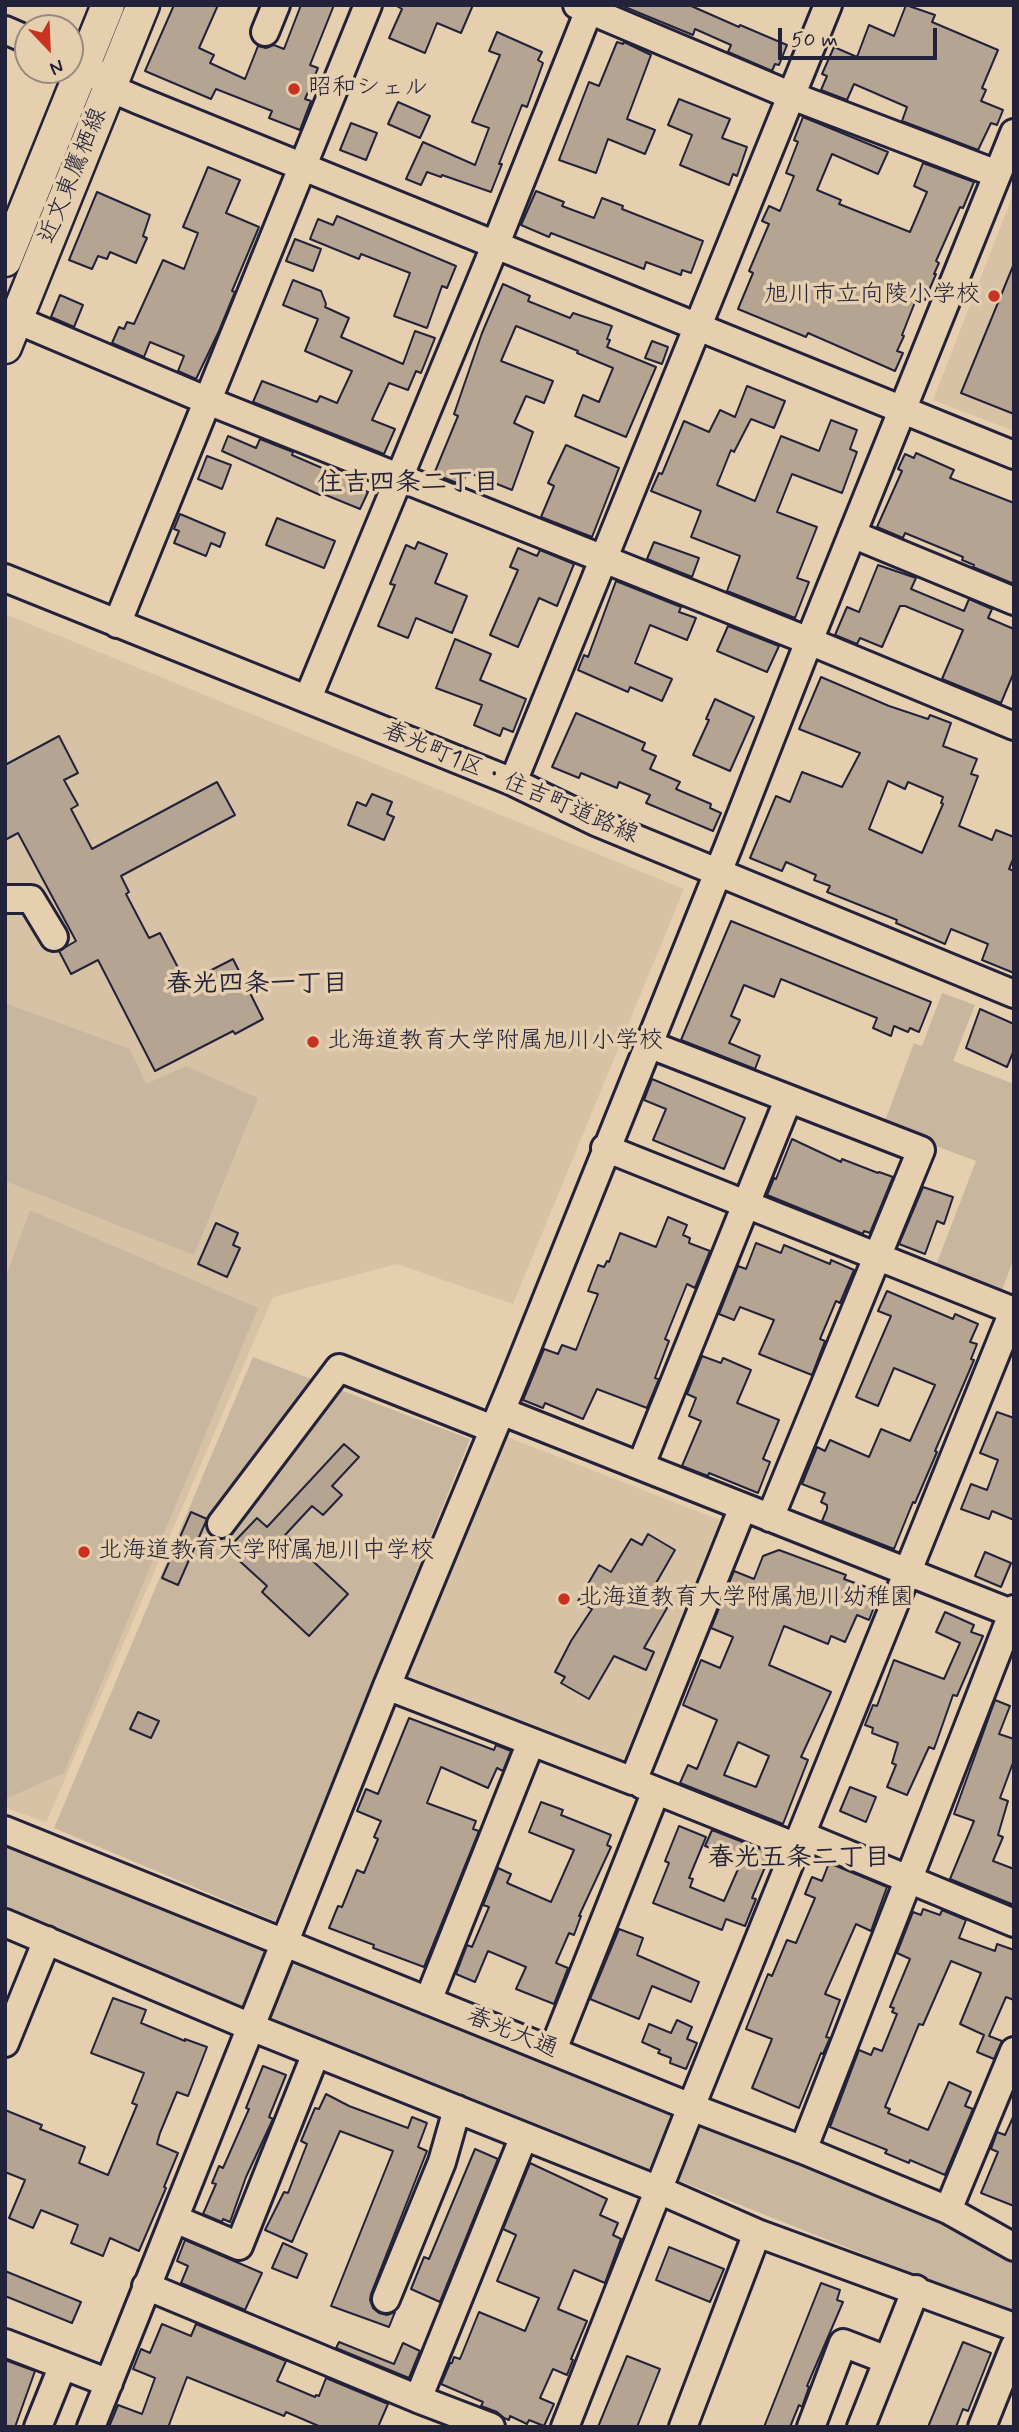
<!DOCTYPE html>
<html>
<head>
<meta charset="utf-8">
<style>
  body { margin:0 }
  #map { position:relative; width:1019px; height:2432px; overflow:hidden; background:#e6cfaf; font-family:Mynerve,sans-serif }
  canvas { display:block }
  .frame { position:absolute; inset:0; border:7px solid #22223b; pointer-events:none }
  .north { position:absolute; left:14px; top:14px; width:70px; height:70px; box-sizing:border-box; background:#e6cfaf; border:2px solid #988a81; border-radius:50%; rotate:157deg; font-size:19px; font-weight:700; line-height:28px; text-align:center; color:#22223b }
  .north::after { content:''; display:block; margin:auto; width:24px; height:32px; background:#c8321e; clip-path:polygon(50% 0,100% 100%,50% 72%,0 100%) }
  .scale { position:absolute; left:778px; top:28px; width:159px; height:32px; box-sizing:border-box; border:4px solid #22223b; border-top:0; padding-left:9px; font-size:21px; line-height:24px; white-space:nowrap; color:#22223b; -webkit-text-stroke:5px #e6cfaf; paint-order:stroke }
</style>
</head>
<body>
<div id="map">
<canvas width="1019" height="2432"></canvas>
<div class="frame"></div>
<div class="north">N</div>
<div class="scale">50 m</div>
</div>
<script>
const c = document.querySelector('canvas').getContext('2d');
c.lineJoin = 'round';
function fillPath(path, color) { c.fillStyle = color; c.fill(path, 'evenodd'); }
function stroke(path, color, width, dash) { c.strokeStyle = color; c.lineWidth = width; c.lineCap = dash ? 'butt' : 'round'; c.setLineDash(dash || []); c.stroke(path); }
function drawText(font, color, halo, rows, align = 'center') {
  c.font = font + ' Mynerve,"Klee One",sans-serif'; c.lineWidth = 7; c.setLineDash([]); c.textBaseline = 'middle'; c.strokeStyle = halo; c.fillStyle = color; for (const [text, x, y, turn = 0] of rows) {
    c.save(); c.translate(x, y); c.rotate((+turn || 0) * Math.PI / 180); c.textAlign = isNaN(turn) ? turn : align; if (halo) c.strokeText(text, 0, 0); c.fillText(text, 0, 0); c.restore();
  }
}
const built = new Path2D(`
  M1014,192V431L933,400Z
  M5,614L684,889L513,1304L397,1264L273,1297L46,1823L5,1807Z
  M505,1436L720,1520L623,1761L407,1678Z`);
const green = new Path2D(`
  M942,993L975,1005L953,1061L1014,1084V1258L1002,1290L936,1265L976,1161L883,1126L914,1043L922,1046Z
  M5,1003L130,1049L146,1084L186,1066L258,1098L194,1255L5,1181Z
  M30,1210L258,1308L64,1773L7,1798L5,1279Z
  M253,1357L470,1439L275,1921L54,1828Z
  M5,1841L916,2208L1014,2260V2314L5,1912Z`);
const building = new Path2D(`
  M174,5H218L199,48L214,55L210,63L245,79L258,46L266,48L274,45L284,49L301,5H334L310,65L318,68L305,99L311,101L300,130L269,118L272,111L216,89L211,99L145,71Z
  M395,5H473L461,33L437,23L425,53L389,38L402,9Z
  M620,5H689L739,27L740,25L787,45L779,65L775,64L772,71L728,52L731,45L695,29L693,35Z
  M906,5L935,15L932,22L998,50L982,88L986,90L981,101L1003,110L997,125L991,123L978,150L902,121L907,107L854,84L847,100L821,90L827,76L822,74L834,47L857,57L869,25L894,36Z
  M497,32L542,52L538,60L543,63L527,107L522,105L499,164H502L491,192L442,175L441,177L427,172L421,185L406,179L423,142L475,165L489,128L472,122L500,55L489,51Z
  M617,42L623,44L624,42L651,55L627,119L655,130L645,154L608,139L596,173L559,160L589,82L599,86Z
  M679,99L730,119L722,138L747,147L737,176L733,174L729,185L680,165L692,135L668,125Z
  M398,102L430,116L420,138L388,124Z
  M803,117L888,152L878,174L832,154L817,190L841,200L839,204L910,232L927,192L914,186L923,163L974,182L963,208L960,207L936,261L939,263L934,274H936L925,300L917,297L902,335L904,336L897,351L903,353L895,371L808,333L806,337L738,309L753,273L749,271L769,224L762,221L769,206L780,211L794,176L786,173L798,142L794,140Z
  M351,123L377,133L366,160L340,150Z
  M208,167L240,180L226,213L259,227L232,291L235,292L219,331L196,379L178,371L184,356L150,342L144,357L112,343L119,327L124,329L127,322L134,324L163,260L184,269L198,233L183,227Z
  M536,191L564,202L562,206L594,218L602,198L623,206L622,209L703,241L691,273L682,270L681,275L646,262L644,269L551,233L549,237L521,225Z
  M97,192L150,215L143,236L147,238L136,263L110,252L107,259L98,256L92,269L69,260Z
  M337,216L456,266L447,288L442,286L427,328L394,316L410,273L361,254L359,259L310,239L318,219L333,225Z
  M295,239L321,249L313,271L286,261Z
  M1013,266H1014V414L961,393Z
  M293,280L321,291L326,304L325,307L349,318L341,337L403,364L415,331L435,338L421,373L416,371L408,390L389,383L372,420L395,429L384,454L253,402L262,381L317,402L320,396L337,403L352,371L305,351L318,319L283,305Z
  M503,284L530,296L528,301L570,318L573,313L612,326L607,339L610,340L607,347L656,367L626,437L575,416L583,395L599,402L613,368L577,353L578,351L516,326L501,361L553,381L544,403L526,396L514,423L533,432L512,490L467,472L462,485L434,474L458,416L454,414L482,333Z
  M60,295L83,305L74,327L51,317Z
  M652,341L668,347L662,364L645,358Z
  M747,386L785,401L774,428L751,419L734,452L731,450L717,485L755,501L781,436L819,451L831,420L857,430L850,449L857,452L842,493L792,474L777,512L817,527L797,578L809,582L795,618L727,591L740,556L691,537L701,511L651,491L659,473L662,474L684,421L709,432L720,410L735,417Z
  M228,436L256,448L260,439L293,452L292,455L336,474L338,470L358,478L354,486L368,492L360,509L321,493L320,495L222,451Z
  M566,445L619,468L592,537L541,517L554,486L548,483Z
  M916,453L954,470L950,478L1014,503V584L973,567L974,565L962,560L963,557L905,533L903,538L877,527L902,471L898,469L905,454L914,458Z
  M207,456L231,465L222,489L198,479Z
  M180,514L225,533L220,547L211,543L206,556L174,543L179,531L174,529Z
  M277,518L335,541L324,568L266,545Z
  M418,542L447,554L435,583L467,596L452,633L416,618L408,638L378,626L395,585L390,584L406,545L415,549Z
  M654,542L699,558L692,577L647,559Z
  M518,548L537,556L540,550L574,564L557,606L539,598L518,647L490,635L518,570L510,567Z
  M878,565L916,578L911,589L964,611L969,599L992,609L988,618L1014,629V672L1001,703L942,679L963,630L905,606H900L882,647L860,638L857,644L835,635L847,607L859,612Z
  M616,581L681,607L679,612L696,618L687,640L650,625L635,663L672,679L662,701L630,687L628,692L578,670L584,655L588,657Z
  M728,626L779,646L767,672L717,651Z
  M455,639L491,654L480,680L526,699L513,732L503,728L500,736L474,725L482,705L436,688Z
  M821,677L889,706L928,719L930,715L951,723L943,746L977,759L971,774L978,776L959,826L992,840L996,830L1014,837V857L1009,869L1014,871V973L982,960L988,944L951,929L945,944L896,923L897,920L827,892L830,886L814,880L816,875L786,862L782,871L750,858L776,796L790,802L802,772L842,787L860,753L799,729ZM888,781L905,789L908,782L943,797L941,803L943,804L922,853L869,829Z
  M715,699L754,717L730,771L693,755L709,720L706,719Z
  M576,713L645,743L642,750L656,756L650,769L680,782L676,789L711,804L710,808L721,813L713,831L646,803L650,795L619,782L617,788L581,773L579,778L552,767Z
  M59,736L78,773L64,780L78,805L71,809L92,849L217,782L235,815L121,876L129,892L126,894L149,938L160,933L186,983L233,959L263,1019L235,1034L233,1031L155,1071L98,960L71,974L59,951L76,941L18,833L5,840V765Z
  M372,794L392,802L387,814L394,817L384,840L348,825L357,802L366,806Z
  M731,921L931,1002L919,1032L910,1028L908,1032L894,1026L891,1036L873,1028L877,1018L781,979L774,997L744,985L731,1016L740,1020L729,1043L760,1056L755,1069L681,1040Z
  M980,1009L1014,1024V1050L1007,1067L966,1048Z
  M652,1079L745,1118L724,1169L653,1140L666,1109L644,1100Z
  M792,1139L841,1162L842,1159L878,1173L879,1172L893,1177L870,1233L864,1231L863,1234L767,1195L774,1178L776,1179Z
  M923,1187L953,1197L944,1224L937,1221L925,1254L899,1244Z
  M668,1217L687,1225L683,1235L690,1238L689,1243L710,1251L695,1288L687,1284L665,1339L669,1341L655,1378L659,1379L647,1408L597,1389L583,1419L545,1403L543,1408L523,1400L544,1349L558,1354L562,1345L576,1350L598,1294L588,1291L598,1265L604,1267L607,1261L609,1262L620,1233L656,1247Z
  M216,1223L238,1233L233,1245L240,1248L227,1277L198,1264Z
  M756,1243L781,1253L784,1245L830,1264L831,1260L854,1270L840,1303L836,1301L820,1339L825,1341L812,1375L759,1354L774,1320L740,1307L734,1320L719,1314L738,1266L746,1269Z
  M887,1291L953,1319L955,1314L978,1324L970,1342L977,1344L971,1359L974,1360L935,1451L937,1452L915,1503L913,1502L894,1549L822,1521L827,1509V1505L821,1502L825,1493L802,1484L817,1447L825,1451L830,1440L869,1457L881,1429L910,1441L935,1385L894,1368L878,1406L856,1397L891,1316L878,1311Z
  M702,1356L721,1363L723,1358L751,1370L737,1403L779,1420L763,1459L770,1462L758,1493L709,1473L708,1476L682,1466L701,1421L689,1416L696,1398L687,1394Z
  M997,1412L1014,1418V1520L992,1511L989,1519L961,1509L971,1484L987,1490L998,1460L980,1453Z
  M344,1444L359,1457L332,1486L342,1495L323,1515L312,1506L285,1535L348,1594L309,1636L262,1592L267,1586L233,1555L241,1546L235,1541L257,1518L267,1527Z
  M191,1512L207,1519L178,1585L162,1578Z
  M648,1534L675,1550L648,1597L667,1608L644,1648L654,1652L646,1670L614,1656L589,1699L561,1683L565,1677L555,1672L571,1641L592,1609L578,1601L599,1565L611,1572L631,1539L642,1545Z
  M779,1550L846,1575L844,1579L880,1592L869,1620L857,1615L845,1642L831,1636L828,1644L784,1626L769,1665L831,1692L801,1757L808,1760L783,1824L680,1783L688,1765L697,1769L717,1720L683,1705L701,1660L720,1668L733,1637L711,1628L734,1571L754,1579L763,1556ZM738,1742L769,1756L756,1787L724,1775Z
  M985,1552L1011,1563L1001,1587L975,1576Z
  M945,1612L974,1625L971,1632L983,1636L957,1696L953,1695L934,1749L929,1747L907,1795L887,1787L896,1765L892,1763L898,1743L872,1733L873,1728L865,1725L873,1705L877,1706L894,1660L944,1679L960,1643L936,1632Z
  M995,1700L1010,1706L999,1734L1014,1739V1760L1000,1798L1008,1801L998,1835L1003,1837L993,1861L1014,1869V1905L950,1879L974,1821L954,1814Z
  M138,1712L159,1721L151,1738L130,1729Z
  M409,1718L494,1750L496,1745L511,1751L503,1771L497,1768L488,1788L441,1767L427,1803L476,1821L473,1829L479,1831L424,1967L373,1948L374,1945L329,1928L338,1906L342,1907L357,1870L364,1873L378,1839L374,1837L381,1821L357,1811L366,1789L378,1794Z
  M850,1787L876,1797L866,1822L840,1811Z
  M541,1802L563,1810L561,1815L611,1835L607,1845L611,1847L579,1916H581L574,1935L569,1933L556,1963L568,1968L554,2004L516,1989L526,1967L488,1951L475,1982L456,1974L467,1945L472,1947L489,1907L483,1905L498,1868L511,1874L507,1883L551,1902L574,1850L529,1832Z
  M679,1826L706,1837L689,1878L693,1879L690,1887L724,1901L742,1860L705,1846L712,1830L771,1853L752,1898L756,1899L745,1926L726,1919L722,1930L653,1903L669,1863L665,1861Z
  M829,1863L887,1887L871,1931L856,1924L825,1994L840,2000L826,2037L830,2038L823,2054L821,2053L799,2108L752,2088L772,2039L746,2029L768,1974L772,1976L787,1940L796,1943L815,1898L805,1894L812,1877L822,1881Z
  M923,1909L940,1915L942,1910L966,1920L959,1938L995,1951L997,1944L1014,1950V2000L1006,1997L989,2036L1002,2041L994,2059L977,2052L984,2035L960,2024L981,1973L951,1961L923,2025L919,2024L885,2107L890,2109L888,2113L928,2130L949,2082L971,2092L965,2106L973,2109L945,2175L910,2160L909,2163L885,2153L887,2150L830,2127L859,2050L871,2055L874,2048L882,2051L897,2014L892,2012L894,2008L890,2007L910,1959L897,1953L913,1912L921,1915Z
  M619,1929L643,1938L637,1955L699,1982L691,2002L652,1986L639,2019L590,1999Z
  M113,1998L146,2010L141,2023L185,2041V2039L207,2047L188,2096L177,2092L160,2133L157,2144L178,2153L164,2187L166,2188L139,2251L110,2238L103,2256L71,2243L78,2225L41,2210L33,2228L9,2218L25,2180L5,2172V2110L42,2125L40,2129L85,2147L79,2163L108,2175L137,2105L132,2103L144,2073L91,2053Z
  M677,2020L692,2027L687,2039L697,2043L686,2069L670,2063L671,2058L658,2053L660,2050L642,2042L649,2024L671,2033Z
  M263,2066L286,2075L269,2117L273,2119L246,2177L230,2222L223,2219L222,2222L203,2214L216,2184L212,2183L219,2166L223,2168L249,2109L246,2108Z
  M326,2094L349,2106L408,2128L412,2117L427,2123L418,2147L427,2151L371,2294L370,2300L373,2308L379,2313L387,2315L395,2312L389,2327L331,2306L393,2151L340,2131L292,2242L265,2230L284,2192L288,2193L307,2144L301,2141L315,2108L319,2109Z
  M1014,2115V2206L981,2193L998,2152L991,2149L997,2132L1005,2135Z
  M475,2149L498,2159L440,2302L411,2289L424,2257L429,2259Z
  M530,2163L607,2199L600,2215L618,2223L613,2235L621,2239L605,2283L574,2270L558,2309L587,2321L571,2359L573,2360L567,2375L553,2369L540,2398L554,2404L544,2426L529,2420L527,2424L510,2416L509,2420L504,2418L497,2412L481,2406L483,2402L441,2384L450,2363H452L454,2357L460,2359L479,2312L525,2331L539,2298L497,2281L516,2235L503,2229Z
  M185,2240L262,2273L245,2310L181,2283L188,2266L177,2261Z
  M283,2243L307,2254L297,2278L272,2268Z
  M669,2247L724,2269L710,2302L656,2280Z
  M5,2271L81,2302L72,2323L5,2296Z
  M821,2283L840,2290L837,2300L843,2302L807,2386L809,2387L802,2407L799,2405L790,2427H764Z
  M162,2324L191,2336L196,2324L286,2361L277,2381L315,2397L316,2395L319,2396L326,2378L388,2404L378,2427H321L286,2412L284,2416L187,2377L169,2425L172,2427H109L118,2405L142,2414L155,2378L133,2369L141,2349L150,2353Z
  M339,2342L394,2364L403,2343L420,2351L409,2378L336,2348Z
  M963,2342L991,2353L968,2411L963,2409L956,2427H928Z
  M627,2356L660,2369L637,2427H598Z
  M5,2360L35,2371L15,2427H5Z`);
const minor = new Path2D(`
  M577,5L792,96L997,174
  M5,30L28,40
  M265,32L276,5
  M70,57L84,62L110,88L138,100L1014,455
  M5,315L208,401L809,641L1014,726
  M852,534L1014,601
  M5,578L513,782L598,823L1014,994
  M117,624L368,5
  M308,698L495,246L591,5
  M513,782L828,5
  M5,899H31L54,937
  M648,1044L921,1150L770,1518
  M605,1148L1014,1311
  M501,1411L1014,1614
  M641,1465L788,1100
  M221,1524L339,1368L493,1429
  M387,1686L633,1781L743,1507
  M642,1785L797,1847
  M5,1830L691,2107L803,2150L948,2210L1014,2247
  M802,1835L1014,1923
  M5,1923L251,2027L659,2190L757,2233L1014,2327
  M428,2001L531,1742
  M5,2043L47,1940
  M553,2050L656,1791
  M803,2150L1014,1609
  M948,2210L1014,2051
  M175,2219L239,2246L316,2053
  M146,2286L418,2399L491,2427
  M386,2299L442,2162L457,2109
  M5,2343L109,2383
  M418,2399L524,2136
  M38,2427L63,2365
  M91,2427L387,1686L514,1380L729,845L809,641L1014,133
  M565,2427L691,2107L1014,1309
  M683,2427L757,2233
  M811,2427L843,2343L887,2360
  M861,2427L916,2289
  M982,2427L1014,2347`);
const major = new Path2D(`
  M5,260L108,5
  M5,347L143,5`);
const markers = [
  [294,89,7,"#c8321e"],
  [994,296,7,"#c8321e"],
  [313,1042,7,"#c8321e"],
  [84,1552,7,"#c8321e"],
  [564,1599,7,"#c8321e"]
];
const poiNames = [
  ["昭和シェル",308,89],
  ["旭川市立向陵小学校",980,296,"right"],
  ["北海道教育大学附属旭川小学校",327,1042],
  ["北海道教育大学附属旭川中学校",98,1552],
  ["北海道教育大学附属旭川幼稚園",578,1599]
];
const streetNames = [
  ["近文東鷹栖線",74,176,-68],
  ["春光町1区・住吉町道路線",510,784,23],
  ["春光大通",512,2034,22]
];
const neighbourhoodNames = [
  ["住吉四条二丁目",408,485],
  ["春光四条一丁目",257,986],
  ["春光五条二丁目",799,1860]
];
fillPath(built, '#d8c2a6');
fillPath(green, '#c9b69e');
fillPath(building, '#b6a492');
stroke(building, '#22223b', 2);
stroke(minor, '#22223b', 32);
stroke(major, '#22223b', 37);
stroke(minor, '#e6cfaf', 26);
stroke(major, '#e6cfaf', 32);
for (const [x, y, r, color] of markers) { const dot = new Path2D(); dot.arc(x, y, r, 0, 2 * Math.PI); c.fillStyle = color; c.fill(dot); stroke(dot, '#e6cfaf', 2.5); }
drawText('24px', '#22223b', '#e6cfaf', poiNames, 'left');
drawText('24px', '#22223b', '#e6cfaf', streetNames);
drawText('bold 26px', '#22223b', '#e6cfaf', neighbourhoodNames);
</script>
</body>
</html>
